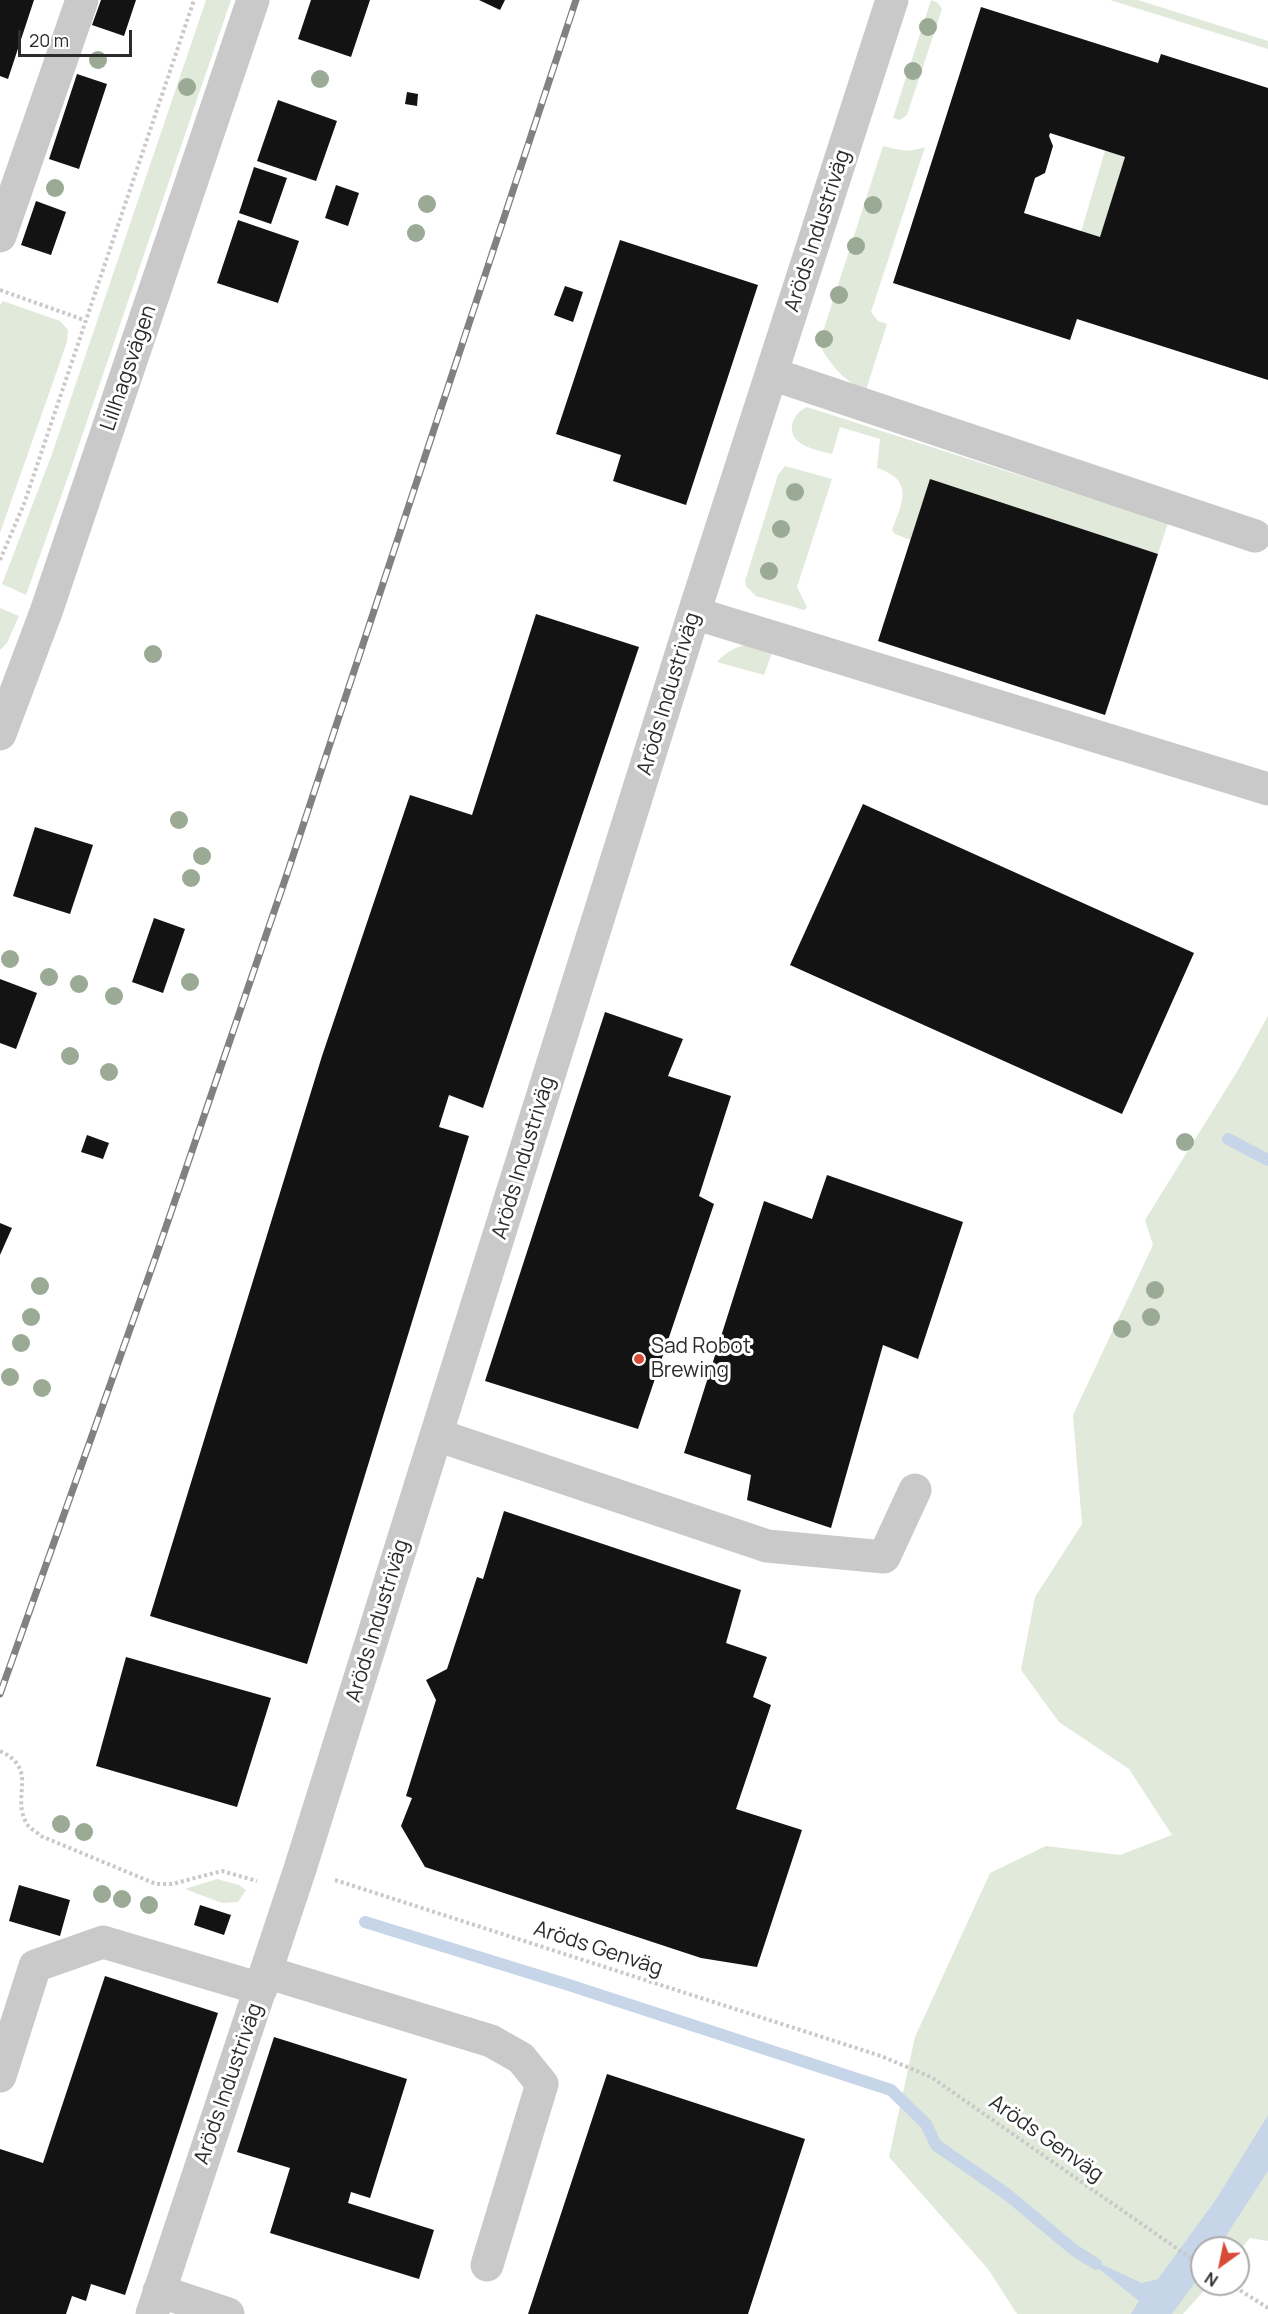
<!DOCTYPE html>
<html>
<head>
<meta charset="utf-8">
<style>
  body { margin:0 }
  #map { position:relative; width:1268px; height:2314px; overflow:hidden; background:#fff; font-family:Manrope,sans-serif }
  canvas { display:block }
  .north { position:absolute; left:1190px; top:2236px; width:60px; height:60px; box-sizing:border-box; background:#fff; border:2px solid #ababab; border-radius:50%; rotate:213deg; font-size:16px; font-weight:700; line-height:24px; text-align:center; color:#2c2c2c }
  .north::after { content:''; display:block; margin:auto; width:21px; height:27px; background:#d84b39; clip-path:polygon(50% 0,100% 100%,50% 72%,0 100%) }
  .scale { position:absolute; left:18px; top:30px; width:114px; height:27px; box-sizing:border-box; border:3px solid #2c2c2c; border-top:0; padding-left:8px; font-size:18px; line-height:21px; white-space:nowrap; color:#2c2c2c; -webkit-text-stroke:4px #fff; paint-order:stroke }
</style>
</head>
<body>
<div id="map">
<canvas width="1268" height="2314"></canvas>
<div class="north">N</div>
<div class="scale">20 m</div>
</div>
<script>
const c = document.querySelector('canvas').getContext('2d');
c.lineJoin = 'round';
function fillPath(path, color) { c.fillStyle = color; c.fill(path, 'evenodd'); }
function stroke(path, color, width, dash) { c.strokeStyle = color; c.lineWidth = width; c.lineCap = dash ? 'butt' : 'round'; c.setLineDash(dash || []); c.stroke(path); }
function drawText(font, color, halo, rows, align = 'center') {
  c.font = font + ' Manrope,sans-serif'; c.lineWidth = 6; c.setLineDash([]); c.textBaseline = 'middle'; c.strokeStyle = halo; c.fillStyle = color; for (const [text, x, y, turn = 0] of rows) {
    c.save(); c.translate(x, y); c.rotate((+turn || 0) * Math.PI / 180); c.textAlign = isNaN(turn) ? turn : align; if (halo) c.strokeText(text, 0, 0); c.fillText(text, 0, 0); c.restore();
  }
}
const green = new Path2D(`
  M206,0H231L69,474L26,595L2,584L52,454Z
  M931,0L938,3L942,9L907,115L900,120L893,118Z
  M1110,0H1138L1268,41V49Z
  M883,146C898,150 910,153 925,147L871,312L878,321L887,324L866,390C844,382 830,364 819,344Z
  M1105,151L1125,157L1100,237L1081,232Z
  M3,301L60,321L68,330L67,342L0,533V305Z
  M807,407L1168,523L1158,554L930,480L911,540L895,534L892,530C903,501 914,480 877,468L880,439L840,427L832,454C817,450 789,446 792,425C794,416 799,411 807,407Z
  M785,466L832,479L797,587L807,607L804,610L756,596L746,586L745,581L778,475Z
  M0,608L19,616L7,643L0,650Z
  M748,644L773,650L764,675L717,662C726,652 735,647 748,644Z
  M1268,1016V2241L1250,2238L1238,2252V2248H1202V2284H1210L1183,2314H1017L988,2269L889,2157L915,2037L990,1873L1046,1846L1120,1855L1172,1835L1129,1769L1059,1722L1021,1670L1035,1597L1082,1524L1073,1415L1153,1245L1145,1220L1238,1070Z
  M217,1879L239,1885L246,1890L238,1902L222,1903L185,1889Z`);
const water = new Path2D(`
  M1268,2115V2171L1218,2248H1202V2273L1172,2314H1131L1139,2301L1083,2256L1142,2283L1158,2279L1215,2201Z`);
const stream = new Path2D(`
  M1228,1139L1268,1160
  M365,1922L569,1985L891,2090L926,2124L936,2145L1008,2195L1074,2250L1096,2264`);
const building = new Path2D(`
  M0,0H34L8,79L0,76Z
  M101,0H136L124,36L92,25Z
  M311,0H370L351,57L298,39Z
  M479,0H505L500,10Z
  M981,7L1158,63L1161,54L1268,88V380L1077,319L1070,340L893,283ZM1050,133L1125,157L1100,237L1024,213L1035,178L1045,173L1053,146L1049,136Z
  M77,74L107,84L79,169L49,159Z
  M407,92L418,94L417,106L405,104Z
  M278,100L337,121L316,181L257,161Z
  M254,167L287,178L271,224L239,213Z
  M336,185L359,193L348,226L325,218Z
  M36,201L66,212L51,255L21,245Z
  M238,220L299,241L278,303L217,283Z
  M620,240L758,285L686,505L613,481L621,455L556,434Z
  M565,286L583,292L573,322L554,315Z
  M930,479L1158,554L1105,715L878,641Z
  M536,614L639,647L483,1108L449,1095L439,1127L469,1136L307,1664L150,1616L322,1056L410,795L472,815Z
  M863,804L1194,953L1122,1114L790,965Z
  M35,827L93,845L70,914L13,896Z
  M154,918L185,929L163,993L132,982Z
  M0,979L37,993L16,1049L0,1043Z
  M605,1012L683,1039L668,1076L731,1096L699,1196L714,1204L638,1429L485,1381Z
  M87,1135L109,1143L103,1159L81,1152Z
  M827,1175L963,1222L918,1359L883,1345L831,1528L747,1500L751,1475L684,1453L764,1201L812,1219Z
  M0,1223L12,1228L0,1255Z
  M504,1511L741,1590L726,1643L767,1657L753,1697L771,1705L736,1809L802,1830L757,1967L701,1958L425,1867L401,1826L412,1798L406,1796L436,1700L426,1680L447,1669L477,1577L483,1579Z
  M126,1657L271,1698L237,1807L96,1766Z
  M19,1885L70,1900L60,1936L9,1921Z
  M200,1905L231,1915L224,1935L194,1925Z
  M105,1976L218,2013L125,2295L91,2284L86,2301L72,2296L66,2314H0V2149L43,2163Z
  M274,2037L407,2079L370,2198L351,2192L348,2203L434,2230L419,2279L270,2233L290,2168L237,2152Z
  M607,2074L805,2139L748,2314H528Z`);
const path = new Path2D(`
  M0,290L84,320
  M0,560L24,504L194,0
  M0,1751C40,1770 10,1796 27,1824C30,1829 37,1832 41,1836L156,1884H172L222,1871L257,1881
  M335,1880L881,2056L931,2077L1202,2266
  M1230,2284L1268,2308`);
const minor = new Path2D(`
  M0,236L82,0
  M772,374L1255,536
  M694,613L1268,789
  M0,734L46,612L253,0
  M437,1435L767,1546L884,1557L915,1490
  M266,1972L491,2041L521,2058L542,2084L487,2265
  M0,2076L35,1966L103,1942L261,1989
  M159,2291L228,2314
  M152,2314L300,1869L694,613L892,0`);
const rail = new Path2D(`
  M0,1694L156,1256L287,874L576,0`);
const trees = [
  [928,27],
  [98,60],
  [913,71],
  [320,79],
  [187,87],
  [55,188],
  [427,204],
  [873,205],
  [416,233],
  [856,246],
  [839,295],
  [824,339],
  [795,492],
  [781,529],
  [769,571],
  [153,654],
  [179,820],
  [202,856],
  [191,878],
  [10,959],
  [49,977],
  [190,982],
  [79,984],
  [114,996],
  [70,1056],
  [109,1072],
  [1185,1142],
  [40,1286],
  [1155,1290],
  [31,1317],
  [1151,1317],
  [1122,1329],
  [21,1343],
  [10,1377],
  [42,1388],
  [61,1824],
  [84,1832],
  [102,1894],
  [122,1899],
  [149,1905]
];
const markers = [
  [639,1359,6,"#d84b39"]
];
const streetNames = [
  ["Aröds Industriväg",818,231,-72],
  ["Lillhagsvägen",129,368,-71],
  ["Aröds Industriväg",669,694,-73],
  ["Aröds Industriväg",524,1158,-73],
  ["Aröds Industriväg",378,1621,-73],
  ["Aröds Genväg",598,1949,18],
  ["Aröds Industriväg",229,2084,-71],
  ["Aröds Genväg",1046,2139,35]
];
const poiNames = [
  ["Sad Robot",651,1347],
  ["Brewing",651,1371]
];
fillPath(green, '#e0e9da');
fillPath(water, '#c7d5e8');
stroke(stream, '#c7d5e8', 12);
fillPath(building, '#131313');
stroke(path, '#c9c9c9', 4, [3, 3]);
stroke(minor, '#c9c9c9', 33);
stroke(rail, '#818181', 7);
stroke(rail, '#fff', 4.5, [14]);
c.fillStyle = '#9aaa94';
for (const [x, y] of trees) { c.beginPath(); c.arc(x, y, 9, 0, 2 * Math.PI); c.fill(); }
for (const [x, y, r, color] of markers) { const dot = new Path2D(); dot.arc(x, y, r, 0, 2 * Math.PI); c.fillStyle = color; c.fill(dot); stroke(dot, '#fff', 2); }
drawText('21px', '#2c2c2c', '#fff', streetNames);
drawText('21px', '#2c2c2c', '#fff', poiNames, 'left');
</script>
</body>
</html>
